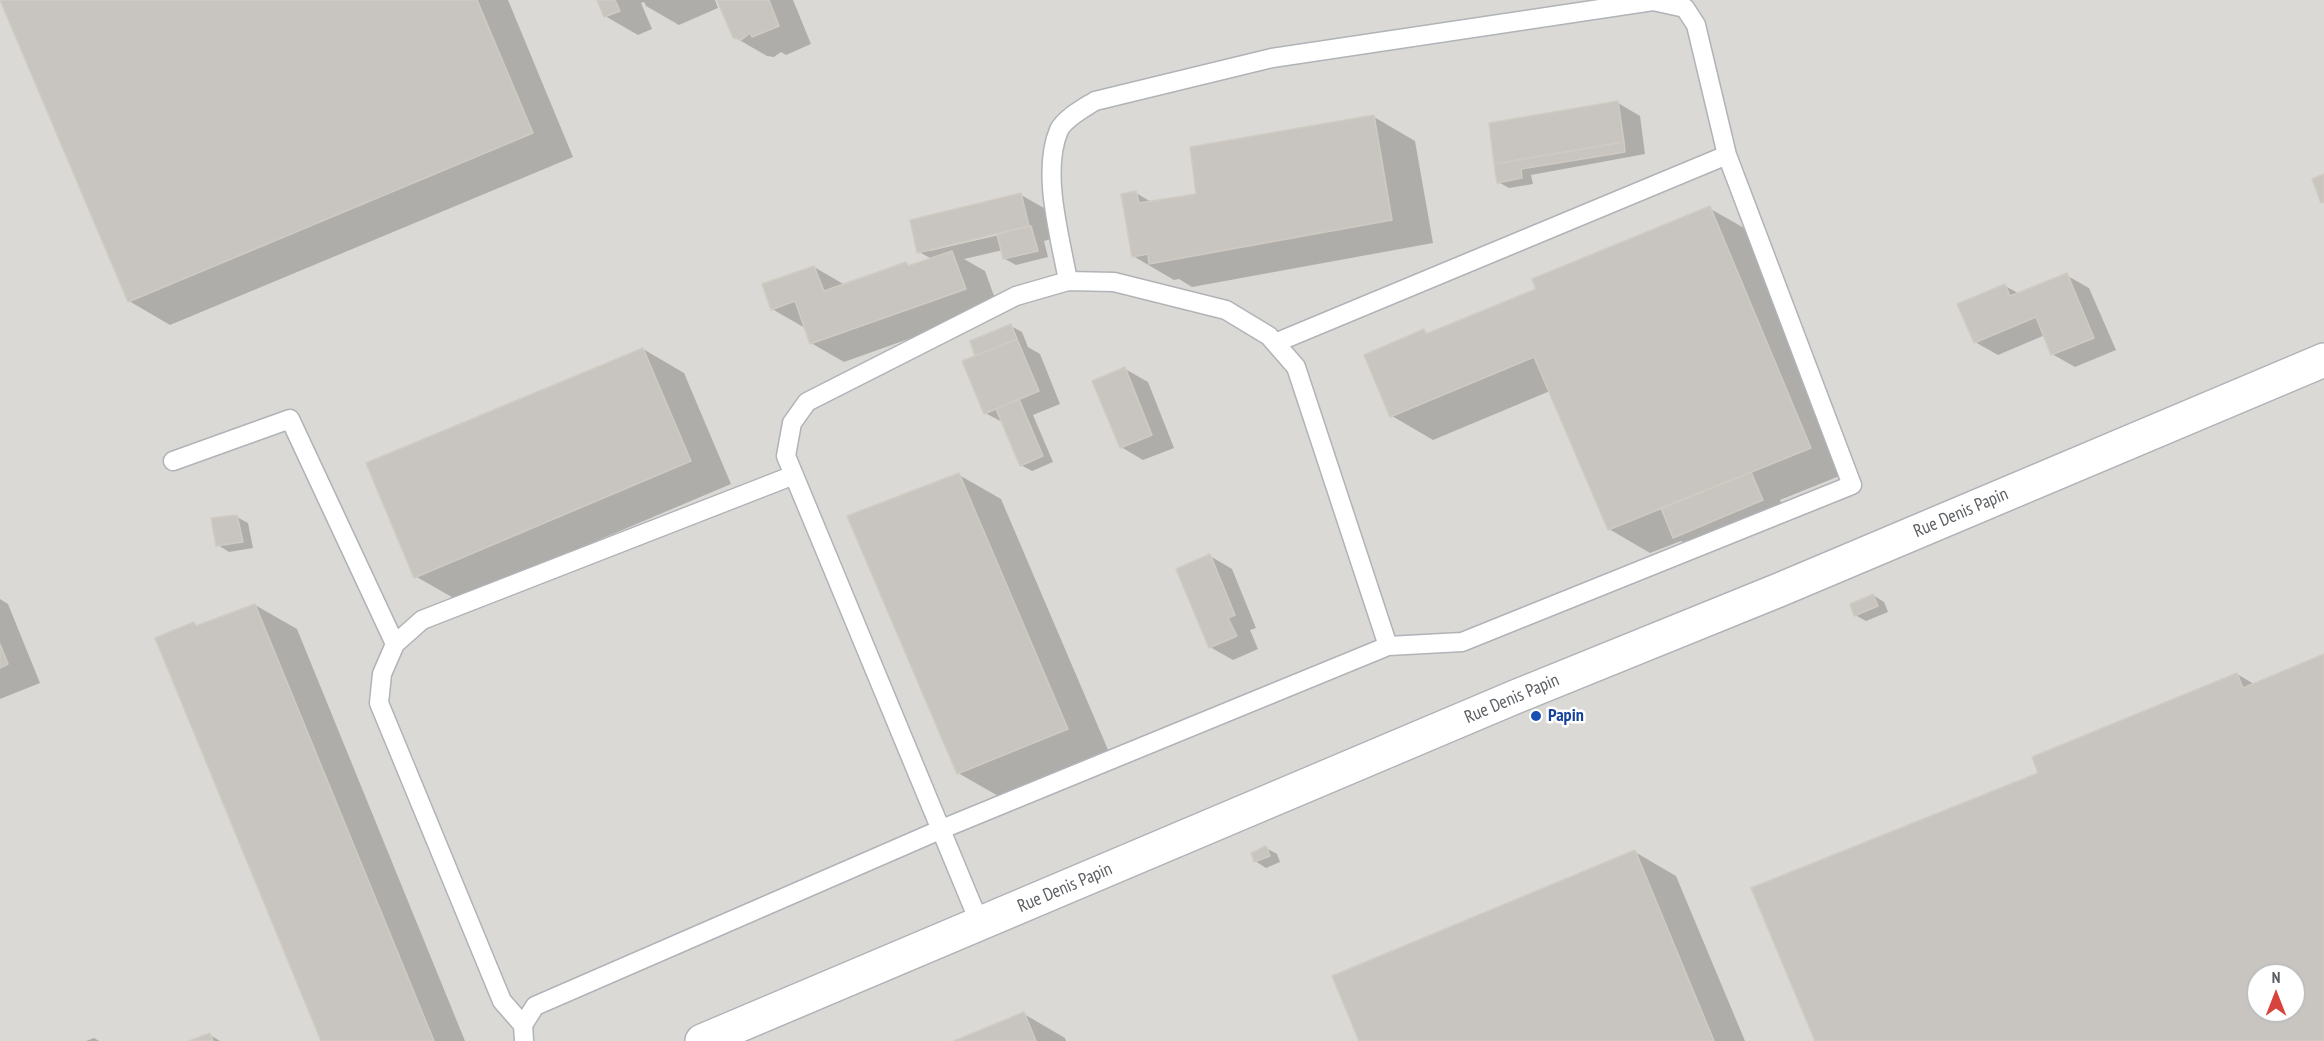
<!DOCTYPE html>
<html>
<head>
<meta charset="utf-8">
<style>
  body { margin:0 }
  #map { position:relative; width:2324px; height:1041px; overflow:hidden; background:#eceae3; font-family:"PT Sans Narrow",sans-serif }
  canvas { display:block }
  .north { position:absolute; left:2246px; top:963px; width:60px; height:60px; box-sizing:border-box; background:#fff; border:2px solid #bdbfc0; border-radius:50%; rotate:0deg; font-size:16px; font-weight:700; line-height:24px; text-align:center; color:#5b5e62 }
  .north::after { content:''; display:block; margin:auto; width:21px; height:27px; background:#d8433d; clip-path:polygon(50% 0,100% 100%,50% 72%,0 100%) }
</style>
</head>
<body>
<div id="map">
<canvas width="2324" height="1041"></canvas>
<div class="north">N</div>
</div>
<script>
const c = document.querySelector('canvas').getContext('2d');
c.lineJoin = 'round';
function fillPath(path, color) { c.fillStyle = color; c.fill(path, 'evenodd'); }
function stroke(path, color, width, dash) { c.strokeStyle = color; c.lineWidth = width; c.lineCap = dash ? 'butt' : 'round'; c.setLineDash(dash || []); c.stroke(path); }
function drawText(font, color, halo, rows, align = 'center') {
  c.font = font + ' "PT Sans Narrow",sans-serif'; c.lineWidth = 5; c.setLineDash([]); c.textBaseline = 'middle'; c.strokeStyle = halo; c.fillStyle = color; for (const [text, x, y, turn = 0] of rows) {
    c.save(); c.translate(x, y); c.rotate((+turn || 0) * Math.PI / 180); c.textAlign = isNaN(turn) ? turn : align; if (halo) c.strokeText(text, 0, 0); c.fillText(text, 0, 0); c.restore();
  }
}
const industrial = new Path2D(`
  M0,0H2324V1041H0ZM2258,975H2294V1011H2258Z`);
const shadow = new Path2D(`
  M1,0H508L573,157L170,325L129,301Z
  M598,0H715L718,8L679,25L646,6L644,2L641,3L652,29L638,35L605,16Z
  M719,0H793L811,44L786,55L781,52L774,57L767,56L734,37Z
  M1618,103L1640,116L1645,154L1531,175L1533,184L1509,188L1498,182Z
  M1374,117L1415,141L1433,243L1192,287L1179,279L1174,280L1133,256L1136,193L1153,203L1198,195Z
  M1021,195L1044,208L1051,239L1044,241L1048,257L1016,265L1005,259L1003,250L964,259L985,271L998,307L844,362L811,343L805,328L772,309L814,267L845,285L906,264L911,267L932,259L919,252ZM999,232V235L930,251L929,248Z
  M1709,208L1751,232L1852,471L1780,500L1785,513L1696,549L1681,541L1650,553L1609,529L1550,391L1433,440L1392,416L1424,331L1429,334L1537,290Z
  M2066,275L2089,288L2116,350L2075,367L2052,354L2045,335L1998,355L1975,342L2005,286L2020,294Z
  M1011,326L1022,332L1028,347L1040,354L1060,404L1033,415L1053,462L1032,471L1021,465L1004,423L985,413L979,356Z
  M643,349L684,373L731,484L457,600L415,576Z
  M1125,369L1148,382L1174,448L1143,460L1121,447Z
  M959,475L1001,499L1109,752L1000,797L958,773Z
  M237,517L248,523L253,548L229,552L218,545Z
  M1210,556L1232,569L1256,628L1250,630L1258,649L1233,660L1210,647Z
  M1873,595L1884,602L1888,612L1866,621L1855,615Z
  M0,599L8,604L40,683L0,699Z
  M255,605L297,629L465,1041H322L194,624L200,627Z
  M2324,656V1041H1816L2040,774L2237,674L2254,684ZM2258,975H2294V1011H2258Z
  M1266,848L1277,854L1280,862L1266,868L1255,861Z
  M1635,852L1676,876L1745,1041H1360Z
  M1024,1014L1065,1038L1066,1041H958Z
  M210,1035L220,1041H194Z
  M94,1038L99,1041H86Z`);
const building = new Path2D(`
  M0,0H477L533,133L128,302Z
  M597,0H615L620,11L604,17Z
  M717,0H769L779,26L752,37L750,33L741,40L733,38Z
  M1618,101L1624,142L1494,164L1489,123Z
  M1374,115L1392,220L1149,264L1148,254L1132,257L1121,194L1136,191L1139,203L1196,194L1190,147Z
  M1624,142L1625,152L1521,169L1522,178L1497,183L1494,164Z
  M2324,174V202L2321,203L2312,179Z
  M1021,193L1029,226L917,253L910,220Z
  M1710,206L1811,448L1608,530L1534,357L1390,417L1364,355L1424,329L1426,334L1536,289L1532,279Z
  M1031,226L1038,251L1003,259L997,234Z
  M952,251L966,289L810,344L795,301L771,310L762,284L814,266L824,291L906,262L908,266Z
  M2067,273L2094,338L2051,355L2036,317L1974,343L1957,304L2005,284L2010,296Z
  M1011,324L1017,339L975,356L970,341Z
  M1017,339L1039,391L984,414L962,361Z
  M643,348L691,461L414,578L366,463Z
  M1125,367L1152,435L1120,448L1092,381Z
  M1019,399L1043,456L1020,466L996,409Z
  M1751,472L1763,500L1673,538L1661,508Z
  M959,473L1068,729L957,774L847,516Z
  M237,515L243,542L216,546L211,518Z
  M1210,554L1235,615L1228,618L1237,636L1209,648L1176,569Z
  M1873,594L1878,606L1854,616L1850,604Z
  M255,604L434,1041H321L155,638L194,622L196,626Z
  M0,644L8,664L0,668Z
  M2324,654V1041H1815L1751,888L2038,773L2032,757L2237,673L2243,688ZM2258,975H2294V1011H2258Z
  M1266,846L1270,856L1254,862L1251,853Z
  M1635,850L1714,1041H1359L1332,976Z
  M1024,1012L1036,1041H954Z
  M210,1033L213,1041H189Z`);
const lane = new Path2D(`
  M1068,281C1060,236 1041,172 1059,130C1065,118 1084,108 1095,101L1272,58L1653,1L1685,8L1696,25L1727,155L1852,485L1462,642L1388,646
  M1275,343L1727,155
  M173,461L290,419L395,644
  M523,1025L502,1001L379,703L382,674L395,644L422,620L794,475
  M524,1041L523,1025L535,1006L942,829L1388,646L1296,367L1269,336L1226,310L1114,282L1068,281L1016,296L807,402L792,423L786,456L980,924`);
const street = new Path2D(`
  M702,1041L1515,697L1779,590L2324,360`);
const markers = [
  [1536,716,6,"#1a4fb4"]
];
const streetNames = [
  ["Rue Denis Papin",1961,513,-23],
  ["Rue Denis Papin",1512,699,-23],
  ["Rue Denis Papin",1065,888,-23]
];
const transitNames = [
  ["Papin",1548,716]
];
fillPath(industrial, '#dbd9d5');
fillPath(shadow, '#0003');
fillPath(building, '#c8c4c0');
stroke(building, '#d0cbc2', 1.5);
stroke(lane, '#b0b3b7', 21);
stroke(street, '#b0b3b7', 36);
stroke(lane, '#fff', 18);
stroke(street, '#fff', 33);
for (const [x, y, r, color] of markers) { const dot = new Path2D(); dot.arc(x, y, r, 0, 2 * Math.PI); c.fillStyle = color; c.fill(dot); stroke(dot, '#fff', 2); }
drawText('18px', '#5b5e62', '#fff', streetNames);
drawText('bold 18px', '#164399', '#fff', transitNames, 'left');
</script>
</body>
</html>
